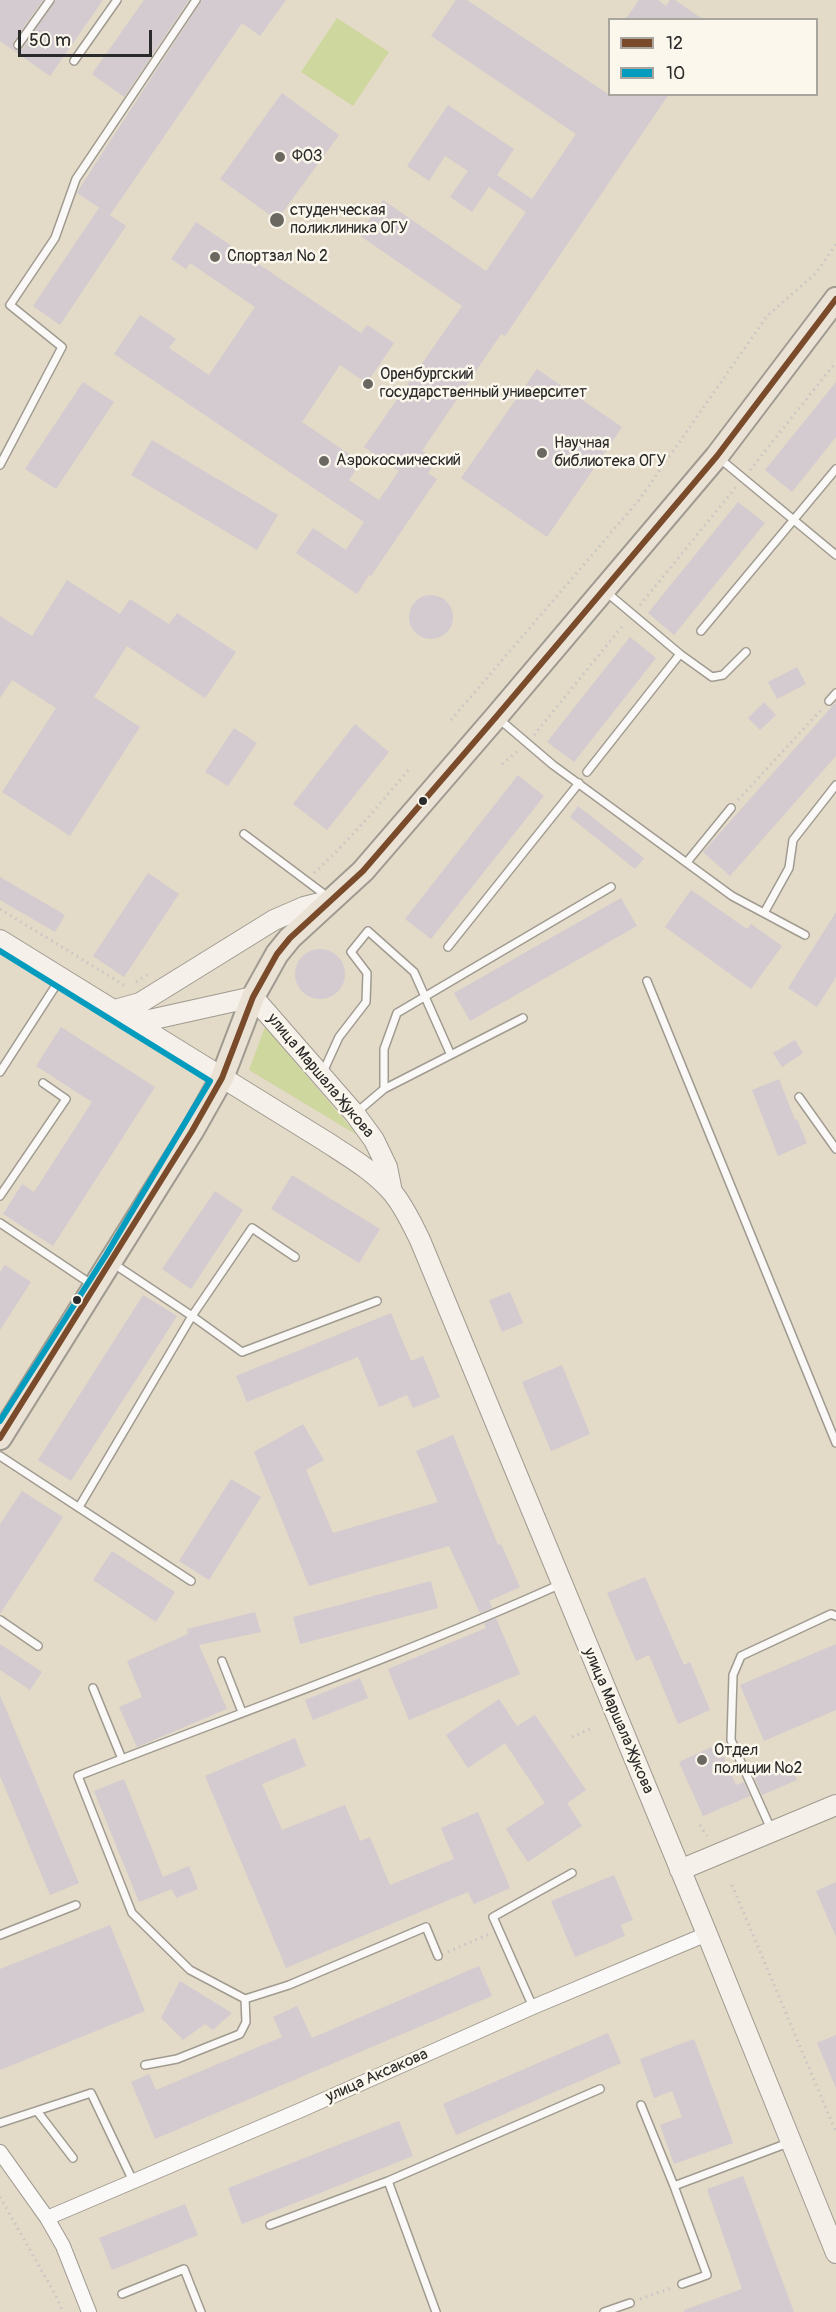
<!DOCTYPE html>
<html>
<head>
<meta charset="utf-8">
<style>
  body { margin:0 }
  #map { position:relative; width:836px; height:2312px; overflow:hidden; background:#e3dac8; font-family:Pangolin,sans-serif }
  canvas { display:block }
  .legend { position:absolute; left:608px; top:18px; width:210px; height:78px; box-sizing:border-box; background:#fbf7ec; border:2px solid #a8a59f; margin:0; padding:8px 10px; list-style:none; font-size:18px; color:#2b2b2b }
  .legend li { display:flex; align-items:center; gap:12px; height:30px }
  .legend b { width:30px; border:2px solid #a8a59f }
  .scale { position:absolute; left:18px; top:30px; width:134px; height:27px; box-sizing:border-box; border:3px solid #2b2b2b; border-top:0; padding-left:8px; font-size:18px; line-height:21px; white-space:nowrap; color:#2b2b2b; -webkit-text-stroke:4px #fbf7ec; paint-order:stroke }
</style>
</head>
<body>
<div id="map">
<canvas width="836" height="2312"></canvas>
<ul class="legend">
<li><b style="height:8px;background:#7a4b2a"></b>12</li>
<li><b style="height:8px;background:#049cbe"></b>10</li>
</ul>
<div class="scale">50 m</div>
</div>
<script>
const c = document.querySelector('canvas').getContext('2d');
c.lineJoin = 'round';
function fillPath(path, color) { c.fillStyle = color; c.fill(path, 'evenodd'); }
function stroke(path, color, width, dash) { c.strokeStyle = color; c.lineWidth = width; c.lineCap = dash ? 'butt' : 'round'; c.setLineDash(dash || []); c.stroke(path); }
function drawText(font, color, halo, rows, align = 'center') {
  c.font = font + ' Pangolin,sans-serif'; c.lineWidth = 5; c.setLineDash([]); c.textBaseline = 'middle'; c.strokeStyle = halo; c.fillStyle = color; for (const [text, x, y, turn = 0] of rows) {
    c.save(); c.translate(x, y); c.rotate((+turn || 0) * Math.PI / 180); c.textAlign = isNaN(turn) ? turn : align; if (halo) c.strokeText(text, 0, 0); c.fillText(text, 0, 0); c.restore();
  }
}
const green = new Path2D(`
  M337,18L389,52L353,106L301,72Z
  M265,1027L357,1135L249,1070Z`);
const building = new Path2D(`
  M0,0H43L13,42V48L18,51L23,48L56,0H103L50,76L0,41Z
  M144,0H189L124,97L92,74Z
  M202,0H286L260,36L242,23L110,215L77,193L79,189Z
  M456,0H467L608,94H669L505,336L501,334L422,451L436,461L428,473L437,479L371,576L369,575L357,594L296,553L313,528L346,550L364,522L114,354L140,315L176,339L169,348L209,375L255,307L190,263L186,269L171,259L196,222L361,333L367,325L394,343L367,383L340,365L302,422L361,462L349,480L379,500L399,471L364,447L462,306L359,235L383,200L486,271L526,212L489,187L472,212L450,197L468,171L445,156L429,181L407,166L448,105L514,149L497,175L532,199L576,134L431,36Z
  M639,0H658L666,6L670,0H675L704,20H625Z
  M282,93L339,135L277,220L220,179Z
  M99,208L126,226L60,325L33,306Z
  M537,369L622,427L547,537L461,478Z
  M83,382L114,402L56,489L25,469Z
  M836,382V437L792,492L765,470Z
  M152,440L278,515L257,550L131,475Z
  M738,502L765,523L674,635L648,613Z
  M67,580L120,614L130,599L169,624L177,613L236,652L205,698L127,646L94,697L140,727L70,836L2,792L56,708L12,680L0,698V616L32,636Z
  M409 617a22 22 0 1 1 44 0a22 22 0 1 1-44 0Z
  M630,637L656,658L574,762L547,742Z
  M797,667L806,684L777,699L768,682Z
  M764,702L776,715L760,730L748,718Z
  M836,702V756L730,876L703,852Z
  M355,724L389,752L327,830L293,804Z
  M234,728L257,743L228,786L205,772Z
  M518,775L544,796L431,939L405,919Z
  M578,806L644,858L635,869L570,817Z
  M148,873L179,894L124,977L93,956Z
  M0,877L65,915L55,932L0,900Z
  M691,890L747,929L751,924L782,946L751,989L665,927Z
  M621,898L637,926L470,1021L454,993Z
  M836,912V977L817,1007L788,988Z
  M295 974a25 25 0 1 1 50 0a25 25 0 1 1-50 0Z
  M61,1027L155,1087L53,1246L3,1214L22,1184L34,1192L92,1102L36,1066Z
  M795,1040L803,1053L782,1067L773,1053Z
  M779,1079L795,1120L797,1119L807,1143L778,1156L752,1090Z
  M292,1175L380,1229L359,1263L271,1209Z
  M215,1191L243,1210L191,1289L162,1269Z
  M5,1265L31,1282L0,1330V1272Z
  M510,1292L523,1323L502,1332L489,1300Z
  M143,1295L177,1316L71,1481L38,1460Z
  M391,1313L411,1361L423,1356L440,1397L413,1408L407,1395L379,1407L358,1357L247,1402L236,1376Z
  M562,1365L590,1434L551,1451L522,1382Z
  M303,1424L324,1460L306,1470L333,1533L438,1502L416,1451L453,1435L498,1545L501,1544L520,1587L489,1601L492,1608L480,1613L449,1546L309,1586L254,1452Z
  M231,1479L261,1497L209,1580L179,1561Z
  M22,1491L63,1517L0,1614V1524Z
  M112,1551L175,1592L156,1622L93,1580Z
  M645,1577L684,1665L690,1662L710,1710L678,1724L649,1655L636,1661L607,1593Z
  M431,1581L438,1608L300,1644L293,1617Z
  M255,1612L261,1632L199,1645L227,1709L137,1747L119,1707L142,1697L127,1661L188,1634L187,1629Z
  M496,1618L520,1674L409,1720L388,1669L486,1628L484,1623Z
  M0,1644L42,1672L30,1690L0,1670Z
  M836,1644V1710L764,1741L740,1685Z
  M360,1678L368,1698L313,1720L305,1700Z
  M0,1695L79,1883L50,1895L0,1776Z
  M499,1699L517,1726L535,1715L586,1790L567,1803L582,1826L528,1862L506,1829L545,1803L505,1743L468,1768L446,1735Z
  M295,1738L306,1766L262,1784L282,1830L345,1805L360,1841L370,1837L390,1885L454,1859L441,1828L478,1812L510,1888L474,1904L468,1892L286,1968L205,1776Z
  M718,1744L736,1785L744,1782L750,1796L703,1816L679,1762Z
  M789,1762L797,1780L762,1795L754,1777Z
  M124,1779L163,1877L189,1866L198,1889L176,1898L172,1889L139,1902L94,1791Z
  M614,1875L633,1920L621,1925L625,1936L575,1957L551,1901Z
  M836,1882V1937L816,1891Z
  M110,1925L145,2011L0,2070V1969Z
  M479,1966L492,1996L155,2139L131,2082L149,2074L156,2090L282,2037L273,2017L297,2006L312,2038Z
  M180,1981L232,2013L213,2030L205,2024L183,2040L161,2018Z
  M608,2033L621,2063L456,2135L443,2104Z
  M836,2035V2088L817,2043Z
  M694,2039L733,2143L674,2164L660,2125L682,2117L672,2091L654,2098L640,2059Z
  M399,2121L413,2156L242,2224L228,2188Z
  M743,2176L794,2312H684V2310L742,2289L707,2189Z
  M185,2204L198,2235L112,2270L99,2238Z`);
const path = new Path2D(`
  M750,470L836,362
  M640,605L736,487
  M451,720L639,500L767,316L816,273L836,244
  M534,735L624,624
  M502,764L519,750
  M738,800L821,710
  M314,873C350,840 380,804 411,767
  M0,909L127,987
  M136,982L150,973
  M572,1737L594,1727
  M700,1825L707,1836
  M732,1885L836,2132
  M448,1952L489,1934
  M0,2197L56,2296L63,2312
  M640,2299L671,2288`);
const service = new Path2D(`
  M18,45L50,0
  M74,61L117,0
  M719,458L836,555
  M0,465L62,347L10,305L55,238L76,179L196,0
  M605,591L680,654L712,677L723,675L746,652
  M701,631L836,469
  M829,701L836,693
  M499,719L553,765L732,896L805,935
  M587,772L680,654
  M244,834L328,897
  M687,862L731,808
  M764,913L789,868L793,840L836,785
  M448,947L579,783
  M647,981L836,1443
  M0,1072L60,979
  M323,1072L339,1037L366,1002L367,973L351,952L368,931L414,972L450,1053
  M384,1089V1049L397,1013L611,887
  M799,1097L836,1149
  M357,1112L384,1089L523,1018
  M0,1196L66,1099L43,1083
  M0,1223L91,1284
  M295,1257L252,1228L192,1316L242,1352L377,1301
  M0,1456L191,1581
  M79,1507L192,1316L114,1264
  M0,1620L38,1646
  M222,1661L242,1712
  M93,1688L122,1759
  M771,1829L731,1740L733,1675L741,1656L831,1614L836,1616
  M0,1935L76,1905
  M438,1956L426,1927L289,1985L245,1999L190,1970L132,1913L78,1776C239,1713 403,1655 561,1584
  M533,2007L493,1917L572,1873
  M145,2065L177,2059L240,2034L246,2022L245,1999
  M641,2105L674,2186
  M37,2111L73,2158
  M0,2123L91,2093L133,2181
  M270,2225L388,2181
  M682,2284L707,2275L674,2186L788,2143
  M122,2294L184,2269L201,2312
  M436,2312L388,2181L600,2089
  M604,2312L630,2303`);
const minor = new Path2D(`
  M0,2152L47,2218L63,2246L89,2312
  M47,2218L301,2110L533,2007L707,1934`);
const secondary = new Path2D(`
  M0,940L325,1141C348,1156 374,1171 392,1192C404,1206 412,1224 420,1240L707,1934L836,2253
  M115,1010L140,1003L274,920L304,907L332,900
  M136,1023L253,997L355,1114L374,1140L387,1167L392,1192
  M680,1870L836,1805`);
const primary = new Path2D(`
  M0,1438L192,1131L222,1078L253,997L277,954L290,938L363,871L496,717L717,456L836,299`);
const bus1 = new Path2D(`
  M0,1438L192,1131L222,1078L253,997L277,954L290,938L363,871L496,717L717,456L836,299`);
const bus2 = new Path2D(`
  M0,951L210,1081L106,1255L0,1421`);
const markers = [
  [280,157,6,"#6b6862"],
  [277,220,8,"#6b6862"],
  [215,257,6,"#6b6862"],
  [368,384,6,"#6b6862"],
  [542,453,6,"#6b6862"],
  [324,461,6,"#6b6862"],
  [423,801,5,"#2b2b2b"],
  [77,1300,5,"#2b2b2b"],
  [702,1760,6,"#6b6862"]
];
const poiNames = [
  ["ФОЗ",292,157],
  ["студенческая",290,211],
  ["поликлиника ОГУ",290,229],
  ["Спортзал № 2",227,257],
  ["Оренбургский",380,375],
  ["государственный университет",380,393],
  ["Научная",554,444],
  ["библиотека ОГУ",554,462],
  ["Аэрокосмический",336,461],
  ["Отдел",714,1751],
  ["полиции №2",714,1769]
];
const streetNames = [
  ["улица Маршала Жукова",320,1076,50],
  ["улица Маршала Жукова",618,1721,67],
  ["улица Аксакова",377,2076,-24]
];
fillPath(green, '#ced79d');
fillPath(building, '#d3cbd0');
stroke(service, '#a09b91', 10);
stroke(minor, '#a09b91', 16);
stroke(secondary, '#a09b91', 22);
stroke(primary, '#a09b91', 26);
stroke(path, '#c8c6c2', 3, [1.5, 4.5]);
stroke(service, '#fbf9f7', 7);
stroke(minor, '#fbf9f7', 14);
stroke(secondary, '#f5f0e9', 20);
stroke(primary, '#ebe2d6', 22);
stroke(bus1, '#7a4b2a', 6);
stroke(bus2, '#049cbe', 6);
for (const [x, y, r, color] of markers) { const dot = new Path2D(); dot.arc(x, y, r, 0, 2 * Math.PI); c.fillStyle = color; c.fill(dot); stroke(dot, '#fbf7ec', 2); }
drawText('16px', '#2b2b2b', '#fbf7ec', poiNames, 'left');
drawText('16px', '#2b2b2b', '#fbf7ec', streetNames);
</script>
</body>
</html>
